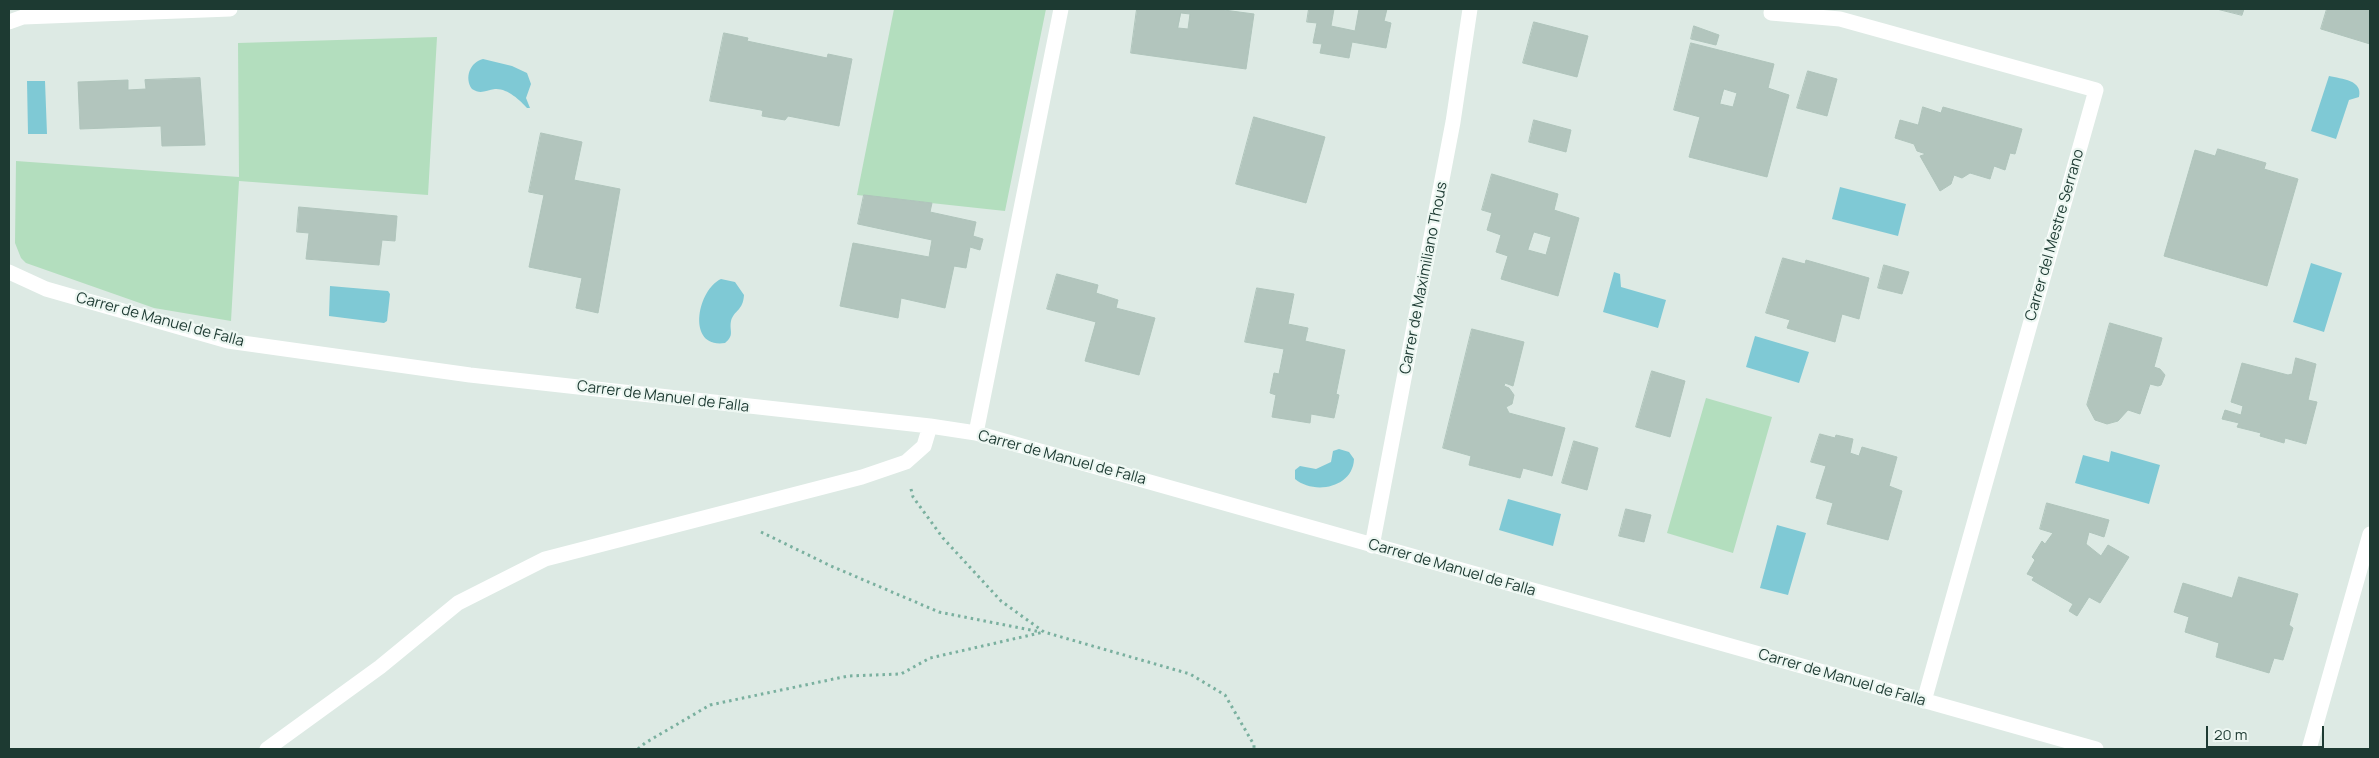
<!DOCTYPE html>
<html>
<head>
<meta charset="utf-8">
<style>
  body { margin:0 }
  #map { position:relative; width:2379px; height:758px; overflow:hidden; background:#ddeae4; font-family:Manrope,sans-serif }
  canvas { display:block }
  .frame { position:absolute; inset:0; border:10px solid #1d3a32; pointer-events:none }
  .scale { position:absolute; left:2206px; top:726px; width:118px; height:22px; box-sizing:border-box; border:2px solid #1d3a32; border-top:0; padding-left:6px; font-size:15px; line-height:18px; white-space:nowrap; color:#1d3a32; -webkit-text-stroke:4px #edf7f2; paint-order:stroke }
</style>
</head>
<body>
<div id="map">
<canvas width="2379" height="758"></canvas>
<div class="frame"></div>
<div class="scale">20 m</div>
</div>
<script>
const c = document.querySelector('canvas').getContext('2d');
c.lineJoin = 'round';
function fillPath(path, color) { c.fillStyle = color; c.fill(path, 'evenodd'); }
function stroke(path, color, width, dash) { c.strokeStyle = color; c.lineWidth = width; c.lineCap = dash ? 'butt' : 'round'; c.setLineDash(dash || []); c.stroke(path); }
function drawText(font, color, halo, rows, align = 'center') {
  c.font = font + ' Manrope,sans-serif'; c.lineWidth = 4.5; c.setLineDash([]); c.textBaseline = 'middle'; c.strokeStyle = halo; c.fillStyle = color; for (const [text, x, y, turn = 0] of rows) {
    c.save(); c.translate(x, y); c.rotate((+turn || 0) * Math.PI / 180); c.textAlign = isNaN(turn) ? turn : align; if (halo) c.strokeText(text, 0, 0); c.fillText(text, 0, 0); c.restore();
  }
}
const green = new Path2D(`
  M894,9H1046L1005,211L857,195Z
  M437,37L428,195L239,181L231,321L154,308L26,263L21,258L15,243L16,161L239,177L238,43Z
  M1706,398L1772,417L1733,553L1667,533Z`);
const water = new Path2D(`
  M483,59L512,66L527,73L531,84L526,98L530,108H527C520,100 507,88 495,89C486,90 481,95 472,89C464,78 470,62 483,59Z
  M2329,76C2342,79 2363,80 2359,97L2349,100L2336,139L2311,131Z
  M27,81H45L47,134H28Z
  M1840,187L1906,204L1898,236L1832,219Z
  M2311,263L2342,273L2324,332L2293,322Z
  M1614,272L1620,274L1621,287L1666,300L1658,328L1603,312Z
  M721,279L735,282L744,295C743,311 734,310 731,321C729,331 735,335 725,343C686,349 697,290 721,279Z
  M330,286L388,291L390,294L387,321L384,323L329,316Z
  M1755,336L1809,352L1799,383L1746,367Z
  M1339,449L1349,452L1354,459C1353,488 1314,495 1295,479V470L1300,466L1316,469L1331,462L1333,451Z
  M2111,451L2160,465L2149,504L2075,483L2083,455L2109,462Z
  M1508,499L1561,514L1553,546L1499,530Z
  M1777,525L1806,533L1788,595L1760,588Z`);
const building = new Path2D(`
  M1137,9H1224V10L1254,14L1246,69L1131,53ZM1181,13L1190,14L1188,29L1178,28Z
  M1309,9H1334L1331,26L1355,31L1359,9H1387L1384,21L1391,23L1386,48L1352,42L1349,58L1320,53L1322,44L1313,43L1317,23L1307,22Z
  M2217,9H2244L2242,15Z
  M2327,9H2370V44L2321,29Z
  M1534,22L1588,36L1577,77L1523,63Z
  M1694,26L1719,35L1716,45L1691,39Z
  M724,33L748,38L747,41L827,58L828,54L852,59L839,126L788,116L785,120L762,116L763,111L761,110L710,101Z
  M1691,43L1774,64L1768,88L1789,95L1767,177L1689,157L1700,117L1674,110ZM1724,89L1737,93L1733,107L1720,104Z
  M1808,71L1837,79L1827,116L1797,108Z
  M200,78L205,145L162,146L161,126L80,129L78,82L128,80V90L146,89L145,80Z
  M1923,107L1941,113L1943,107L2022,129L2015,154L2010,153L2005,170L1994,166L1990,179L1970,173L1962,178L1954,175L1951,184L1940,191L1920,156L1926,154L1917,151L1914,144L1895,138L1900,120L1918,125Z
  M1254,117L1325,137L1306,203L1236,184Z
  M1534,120L1571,130L1566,152L1529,142Z
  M541,133L582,142L574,180L620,189L598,313L576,308L582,278L529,267L544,195L529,192Z
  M2218,149L2266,163L2264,169L2298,179L2267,286L2164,256L2195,150L2215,156Z
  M1492,174L1558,194L1554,210L1579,218L1558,296L1501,279L1508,256L1496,252L1501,235L1487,230L1492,213L1482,210ZM1534,232L1551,237L1546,255L1528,250Z
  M864,195L932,203L930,212L976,222L973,236L983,239L980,250L970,247L966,268L954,266L945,308L901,298L898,318L840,306L853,243L929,257L932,240L858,224Z
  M299,207L397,216L395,241L382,240L379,265L306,259L309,233L297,232Z
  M1783,258L1805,264L1806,260L1869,278L1859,319L1842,314L1835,342L1787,328L1790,320L1766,313Z
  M1884,265L1909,272L1902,294L1878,288Z
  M1057,274L1098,285L1096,293L1118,300L1116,308L1155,318L1139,375L1085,361L1096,322L1047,309Z
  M1257,288L1294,294L1288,324L1308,328L1305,341L1345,350L1336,394L1339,395L1334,418L1311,414L1310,423L1272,417L1276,395L1270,393L1274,373L1279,374L1284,349L1245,342Z
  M2110,323L2162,338L2154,367L2160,369L2165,375L2161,385L2158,386L2150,384L2140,414L2128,410L2118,421L2107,424L2095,420L2087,405Z
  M1472,329L1524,342L1513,386L1505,383L1504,386L1509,388L1514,395L1512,404L1506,407L1509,413L1565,428L1552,476L1523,468L1520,478L1469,465L1471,456L1443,448Z
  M2296,358L2316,364L2308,400L2317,402L2306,444L2285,438L2284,443L2260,436L2261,433L2237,427L2239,423L2222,419L2225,410L2241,415L2243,406L2231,402L2242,363L2288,375L2292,374Z
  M1652,371L1685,381L1670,437L1636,427Z
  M1820,434L1835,438L1836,435L1853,439L1850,453L1859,456L1862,447L1897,457L1889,486L1902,491L1888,540L1827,524L1833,503L1816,498L1826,466L1811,462Z
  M1574,441L1598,448L1587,490L1562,483Z
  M2047,503L2109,520L2104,537L2089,532L2086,544L2101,556L2108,545L2129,557L2100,603L2089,597L2077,616L2069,611L2073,604L2032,580L2034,577L2027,574L2035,560L2032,557L2042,541L2045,544L2053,533L2040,529Z
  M1626,509L1651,515L1644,542L1619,536Z
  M2239,577L2298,594L2289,625L2293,628L2283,660L2274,658L2269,673L2216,657L2219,643L2185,632L2189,617L2174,612L2183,583L2232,598Z`);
const path = new Path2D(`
  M911,489L913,497L943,538L1001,601L1044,632L1190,674L1225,695L1254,745V749
  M761,532L831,566L939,612L1041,632
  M638,749L645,743L710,705L848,676L901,674L930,658L1044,632`);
const minor = new Path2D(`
  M1771,13L1840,19L2096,90L1924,701
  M9,22L23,17L230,9
  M9,272L46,289L228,341L470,375L930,426L976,433L2096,749
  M976,433L1061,9
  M1372,546L1453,122L1470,9
  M267,749L380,667L458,603L545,559L862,477L906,462L924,446L930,426
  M2309,749L2370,534`);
const streetNames = [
  ["Carrer del Mestre Serrano",2055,235,-74],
  ["Carrer de Maximiliano Thous",1424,278,-79],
  ["Carrer de Manuel de Falla",160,320,15],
  ["Carrer de Manuel de Falla",663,397,7],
  ["Carrer de Manuel de Falla",1062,458,15],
  ["Carrer de Manuel de Falla",1452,568,16],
  ["Carrer de Manuel de Falla",1842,678,16]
];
fillPath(green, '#b3debe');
fillPath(water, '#7fc9d5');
fillPath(building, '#b2c5bd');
stroke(building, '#afc4bb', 1);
stroke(path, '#7ab09f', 3, [2.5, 4]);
stroke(minor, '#fff', 15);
drawText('15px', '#1d3a32', '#edf7f2', streetNames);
</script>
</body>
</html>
